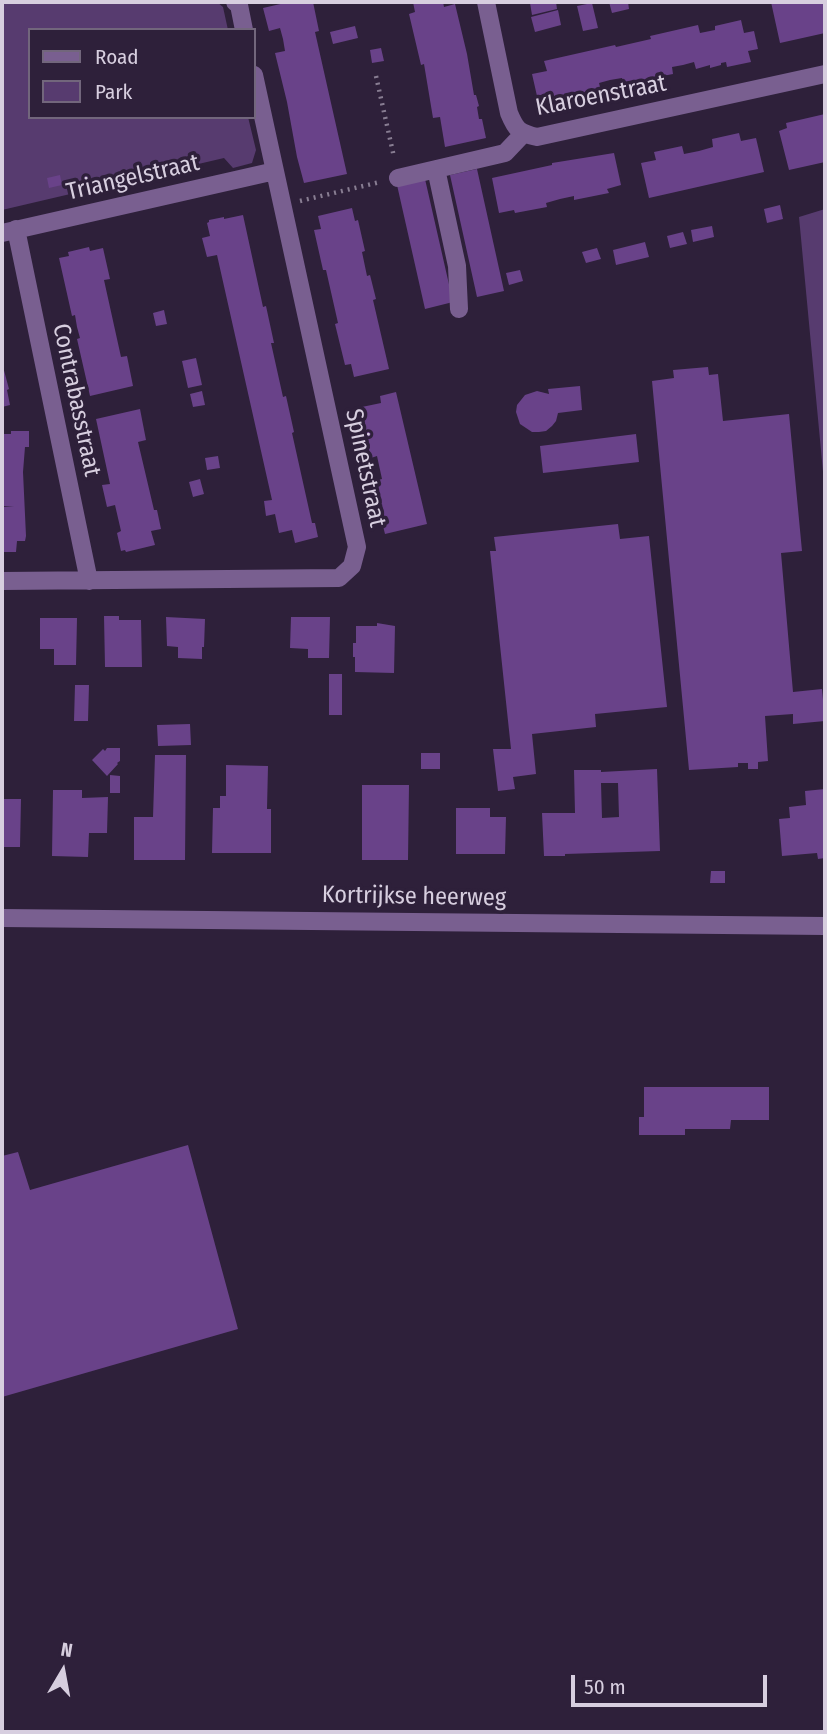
<!DOCTYPE html>
<html>
<head>
<meta charset="utf-8">
<style>
  body { margin:0 }
  #map { position:relative; width:827px; height:1734px; overflow:hidden; background:#2e203a; font-family:"Fira Sans Condensed",sans-serif }
  canvas { display:block }
  .frame { position:absolute; inset:0; border:4px solid #d7cedf; pointer-events:none }
  .legend { position:absolute; left:28px; top:28px; width:228px; height:91px; box-sizing:border-box; background:#2e203a; border:2px solid #72667c; margin:0; padding:9px 12px; list-style:none; font-size:21px; color:#d7cedf }
  .legend li { display:flex; align-items:center; gap:14px; height:35px }
  .legend b { width:35px; border:2px solid #72667c }
  .north { position:absolute; left:28px; top:1636px; width:70px; height:70px; -webkit-text-stroke:5px #2e203a; paint-order:stroke; rotate:10deg; font-size:19px; font-weight:700; line-height:28px; text-align:center; color:#d7cedf }
  .north::after { content:''; display:block; margin:auto; width:24px; height:32px; background:#d7cedf; clip-path:polygon(50% 0,100% 100%,50% 72%,0 100%) }
  .scale { position:absolute; left:571px; top:1675px; width:196px; height:32px; box-sizing:border-box; border:4px solid #d7cedf; border-top:0; padding-left:9px; font-size:21px; line-height:24px; white-space:nowrap; color:#d7cedf; -webkit-text-stroke:5px #2e203a; paint-order:stroke }
</style>
</head>
<body>
<div id="map">
<canvas width="827" height="1734"></canvas>
<div class="frame"></div>
<ul class="legend">
<li><b style="height:9px;background:#795f90"></b>Road</li>
<li><b style="height:19px;background:#573b6f"></b>Park</li>
</ul>
<div class="north">N</div>
<div class="scale">50 m</div>
</div>
<script>
const c = document.querySelector('canvas').getContext('2d');
c.lineJoin = 'round';
function fillPath(path, color) { c.fillStyle = color; c.fill(path, 'evenodd'); }
function stroke(path, color, width, dash) { c.strokeStyle = color; c.lineWidth = width; c.lineCap = dash ? 'butt' : 'round'; c.setLineDash(dash || []); c.stroke(path); }
function drawText(font, color, halo, rows, align = 'center') {
  c.font = font + ' "Fira Sans Condensed",sans-serif'; c.lineWidth = 7; c.setLineDash([]); c.textBaseline = 'middle'; c.strokeStyle = halo; c.fillStyle = color; for (const [text, x, y, turn = 0] of rows) {
    c.save(); c.translate(x, y); c.rotate((+turn || 0) * Math.PI / 180); c.textAlign = isNaN(turn) ? turn : align; if (halo) c.strokeText(text, 0, 0); c.fillText(text, 0, 0); c.restore();
  }
}
const green = new Path2D(`
  M2,2H217L223,7L228,30H30V117H248L256,150L252,163L233,168L224,158L2,210Z
  M825,209V493L799,217Z`);
const building = new Path2D(`
  M289,2H313L319,31L315,32L347,174L304,183L297,157L287,102L275,53L285,51L283,39L280,28L269,31L263,8Z
  M413,2H443L444,7L455,4L467,54L474,95H476L479,106L477,107L479,119H482L486,138L445,147L440,117L433,118L424,64L421,65L409,14L415,12Z
  M533,2H556L557,9L532,15L530,3Z
  M609,2H628L629,9L612,13Z
  M771,2H825V33L780,43Z
  M592,3L598,28L583,31L577,6Z
  M558,10L561,25L535,32L531,17Z
  M741,20L744,33L754,31L758,49L748,51L751,62L727,67L726,62L721,63V65L710,68V65L696,69L694,62L683,65L672,67L673,74L647,79L648,84L625,90L622,78L610,80L599,83L602,95L555,106L552,92L537,96L532,74L547,71L544,61L615,45L616,47L651,39L650,36L698,25L700,33L715,30V26Z
  M355,26L358,38L333,44L330,32Z
  M381,48L384,61L372,63L370,50Z
  M825,114V162L789,170L779,131L787,128L786,123Z
  M739,133L741,141L756,138L764,172L649,198L641,163L656,160L654,152L682,146L684,154L699,151L713,147L712,139Z
  M614,153L621,185L607,189L609,193L574,200V196L560,199L546,203L547,207L515,213L514,210L499,213L492,178L552,165V163Z
  M477,169L504,291L477,297L450,175Z
  M60,175L62,185L49,188L47,178Z
  M425,179L453,302L425,309L397,185Z
  M780,205L783,219L767,223L764,209Z
  M352,208L355,221L358,220L365,251L362,252L367,276L370,275L376,299L373,300L389,369L354,377L351,364L345,365L335,324L338,323L326,270H323L314,230L321,229L318,216Z
  M243,215L263,307L266,306L274,343H271L283,397L286,396L294,432L292,433L312,523H315L318,537L295,543L292,530L279,533L275,514L266,516L264,501L272,500L217,255L207,257L202,238L210,236L207,223L209,222V220L224,217V219Z
  M712,226L714,237L693,242L691,230Z
  M683,232L687,244L670,248L667,236Z
  M645,242L649,257L616,265L613,250Z
  M89,247L90,251L103,248L110,279L104,280L121,357L127,356L133,386L90,396L77,339L80,338L77,327L75,315L72,316L59,258L69,256L68,252Z
  M597,248L601,259L586,263L582,252Z
  M520,270L523,281L509,285L506,273Z
  M164,310L167,324L156,326L153,313Z
  M196,358L202,385L188,388L182,361Z
  M2,363L9,389L7,390L10,405L2,407Z
  M708,367L709,375L718,374L723,421L789,414L802,551L781,553L793,692L822,689L825,721L793,724V714L765,716L768,761L758,762V769H748V763H738V767L689,770L652,381L674,378L673,370Z
  M580,386L582,410L558,413L556,421L552,426L546,431L539,432H532L520,424L516,412L517,405L525,395L537,391L549,394L548,389Z
  M202,391L205,405L193,407L190,394Z
  M396,392L427,524L385,534L381,518L384,516L382,504L376,506L371,482L382,479L377,456L371,458L363,425H361L357,408L381,403L380,396Z
  M140,409L146,440L138,442L154,510H157L161,529L151,531L155,545L126,552L125,550L121,551L117,533L121,531L115,505L107,507L102,485L110,484L96,419Z
  M11,431H29V447H25L23,472L26,536L25,541H17L16,552H2V507H14L2,506V434H11Z
  M636,434L639,462L543,473L540,446Z
  M218,456L220,468L207,470L205,458Z
  M200,479L204,494L193,497L189,482Z
  M618,524L620,539L649,536L667,707L595,714L596,727L532,734L536,774L513,777L515,789L498,791L493,749H511L490,551H496L494,537Z
  M104,616H119V620H141L142,667H105Z
  M166,617L205,619L204,647H202V659L178,658V647L167,646Z
  M291,617H330L329,658H308V649L290,648Z
  M40,618H77L76,665H54V649H40Z
  M377,623L395,626L394,673L355,672V657H353V643H356V626H377Z
  M329,674H342V715H329Z
  M75,685H89L88,721H74Z
  M190,724L191,745L158,746L157,725Z
  M107,748H120V761L117,763L118,764L107,776L92,760L103,749L105,751Z
  M421,753H440V769H421Z
  M155,755H186L185,860H134V817H153Z
  M226,765L268,766L267,809H271V853H212L213,808H220V796H226Z
  M657,769L660,851L565,854V856H544L542,813H575L574,770H601V772ZM601,783H618L619,817L602,818Z
  M110,775L120,776V793H110Z
  M362,785H409L408,860H362Z
  M825,789V858L818,859L817,853L782,856L779,819L790,818L789,807L806,805L805,791Z
  M53,790H82V798L108,797L107,833H89L88,857L52,856Z
  M2,799H21L20,847H2Z
  M456,808H490V817H506L505,854H456Z
  M711,871H725V883H710Z
  M644,1087H769V1120H731L730,1129H685V1135H639V1117H644Z
  M188,1145L238,1329L2,1397V1156L18,1152L30,1190Z`);
const path = new Path2D(`
  M376,76L394,157
  M300,201L380,182`);
const minor = new Path2D(`
  M235,2L239,5L244,30
  M486,2L509,113C516,130 519,133 537,137L825,74
  M436,169L457,266L459,309
  M398,178L505,153L523,134
  M16,229L89,581
  M2,233L275,171
  M2,581L339,578L352,566L357,547L254,75
  M2,918L825,926`);
const streetNames = [
  ["Klaroenstraat",601,96,-11],
  ["Triangelstraat",133,178,-13],
  ["Contrabasstraat",76,400,78],
  ["Spinetstraat",365,468,78],
  ["Kortrijkse heerweg",414,897,1]
];
fillPath(green, '#573b6f');
fillPath(building, '#694289');
stroke(path, '#887d92', 4.5, [2, 5]);
stroke(minor, '#795f90', 18);
drawText('24px', '#d7cedf', '#2e203a', streetNames);
</script>
</body>
</html>
